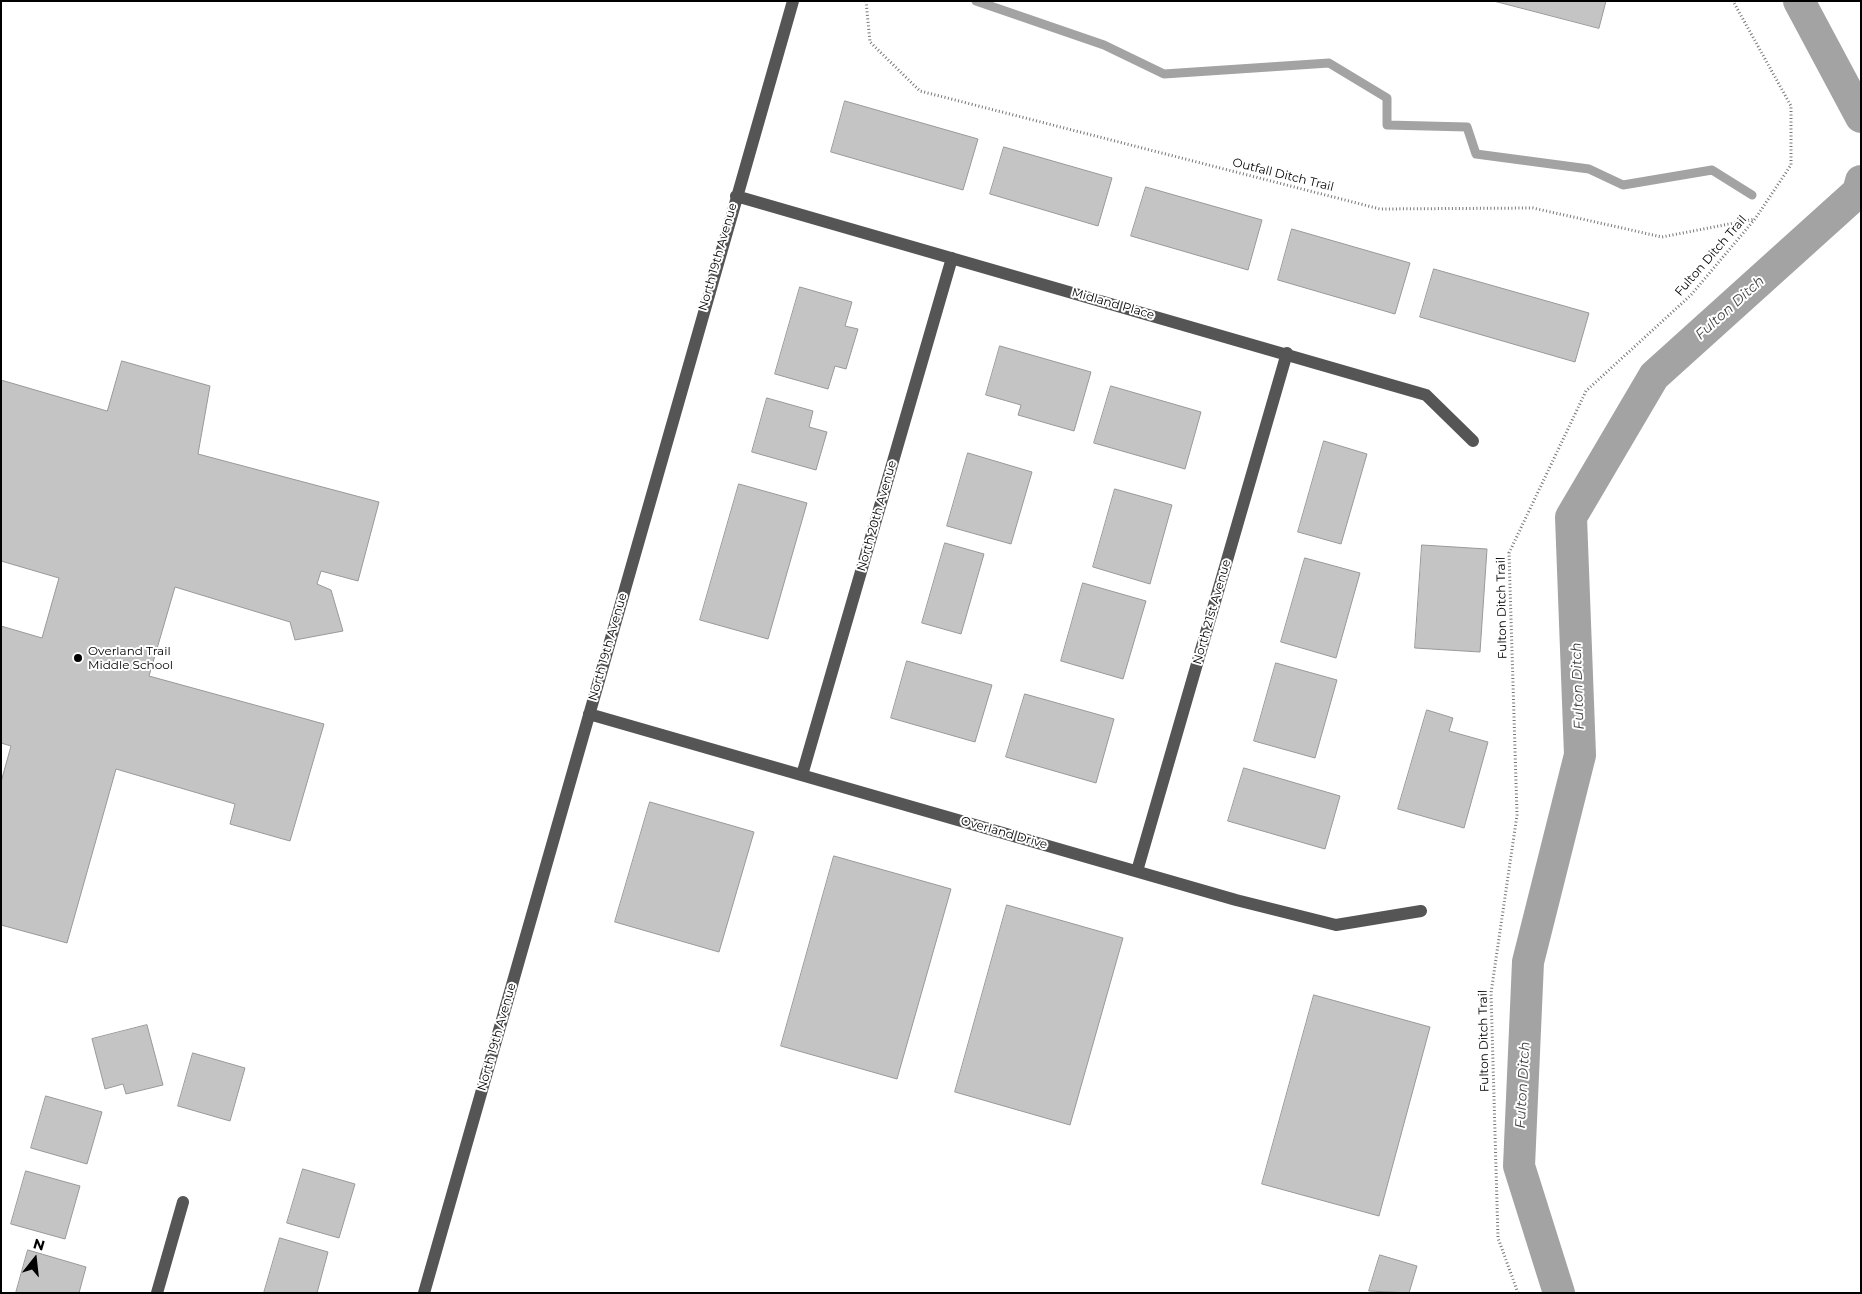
<!DOCTYPE html>
<html>
<head>
<meta charset="utf-8">
<style>
  body { margin:0 }
  #map { position:relative; width:1862px; height:1294px; overflow:hidden; background:#fff; font-family:Montserrat,sans-serif }
  canvas { display:block }
  .frame { position:absolute; inset:0; border:2px solid #000; pointer-events:none }
  .north { position:absolute; left:10px; top:1234px; width:50px; height:50px; -webkit-text-stroke:4px #fff; paint-order:stroke; rotate:16deg; font-size:14px; font-weight:700; line-height:20px; text-align:center; color:#000 }
  .north::after { content:''; display:block; margin:auto; width:18px; height:22px; background:#000; clip-path:polygon(50% 0,100% 100%,50% 72%,0 100%) }
</style>
</head>
<body>
<div id="map">
<canvas width="1862" height="1294"></canvas>
<div class="frame"></div>
<div class="north">N</div>
</div>
<script>
const c = document.querySelector('canvas').getContext('2d');
c.lineJoin = 'round';
function stroke(path, color, width, dash) { c.strokeStyle = color; c.lineWidth = width; c.lineCap = dash ? 'butt' : 'round'; c.setLineDash(dash || []); c.stroke(path); }
function fillPath(path, color) { c.fillStyle = color; c.fill(path, 'evenodd'); }
function drawText(font, color, halo, rows, align = 'center') {
  c.font = font + ' Montserrat,sans-serif'; c.lineWidth = 4; c.setLineDash([]); c.textBaseline = 'middle'; c.strokeStyle = halo; c.fillStyle = color; for (const [text, x, y, turn = 0] of rows) {
    c.save(); c.translate(x, y); c.rotate((+turn || 0) * Math.PI / 180); c.textAlign = isNaN(turn) ? turn : align; if (halo) c.strokeText(text, 0, 0); c.fillText(text, 0, 0); c.restore();
  }
}
const stream = new Path2D(`
  M976,1L1104,45L1164,74L1329,63L1387,98V125L1467,127L1476,154L1589,169L1623,185L1712,170L1752,195`);
const canal = new Path2D(`
  M1799,1L1861,117
  M1559,1293L1519,1166L1528,962L1580,755L1571,517L1654,376L1858,192L1861,181`);
const building = new Path2D(`
  M1494,1H1606L1599,28Z
  M845,101L978,139L963,190L831,152Z
  M1004,147L1112,178L1098,226L990,194Z
  M1146,187L1262,220L1248,270L1131,236Z
  M1292,229L1410,263L1395,314L1278,280Z
  M1434,269L1589,313L1575,362L1420,317Z
  M800,287L852,302L845,326L858,329L846,369L835,366L828,389L775,374Z
  M1000,346L1091,372L1074,431L1018,415L1021,405L986,395Z
  M122,361L210,386L198,454L379,502L358,581L321,571L317,584L331,590L343,631L295,640L290,622L175,587L149,676L324,724L290,841L230,824L235,804L116,769L67,943L1,925V782L11,746L1,743V626L42,638L59,578L1,561V380L107,411Z
  M1111,386L1201,412L1185,469L1094,443Z
  M767,398L813,411L809,427L827,432L816,470L752,452Z
  M1324,441L1367,454L1341,544L1298,532Z
  M968,453L1032,472L1011,544L947,526Z
  M739,484L807,503L768,639L700,620Z
  M1115,489L1172,505L1150,584L1093,567Z
  M945,543L984,554L961,634L922,623Z
  M1422,545L1487,549L1480,652L1415,648Z
  M1305,558L1360,573L1336,658L1281,642Z
  M1083,583L1146,601L1123,679L1061,661Z
  M907,661L992,685L975,742L891,718Z
  M1276,663L1337,680L1315,758L1254,741Z
  M1025,694L1114,719L1096,783L1006,757Z
  M1427,710L1453,718L1449,731L1488,742L1464,828L1398,809Z
  M1244,768L1340,796L1325,849L1228,821Z
  M650,802L754,832L719,952L615,922Z
  M834,856L951,889L897,1079L781,1046Z
  M1007,905L1123,938L1070,1125L955,1092Z
  M1314,995L1430,1027L1379,1216L1262,1184Z
  M147,1025L163,1085L126,1094L123,1084L105,1089L92,1039Z
  M193,1053L245,1068L230,1121L178,1106Z
  M46,1096L102,1112L87,1164L31,1148Z
  M303,1169L355,1184L339,1238L287,1223Z
  M26,1171L80,1186L65,1239L11,1224Z
  M280,1238L328,1252L317,1293H264Z
  M28,1250L86,1267L79,1293H16Z
  M1380,1255L1417,1266L1409,1293L1369,1291Z`);
const path = new Path2D(`
  M866,1L870,42L920,91L1380,209L1533,208L1662,237L1755,219
  M1518,1293L1498,1238L1491,993L1517,815L1509,553L1586,391L1691,295L1755,219L1791,165V106L1733,1`);
const minor = new Path2D(`
  M736,196L1426,395L1473,441
  M589,714L1236,900L1336,925L1421,911
  M802,775L952,258
  M1137,871L1287,353
  M157,1293L183,1202
  M424,1293L793,1`);
const markers = [
  [78,658,5,"#000"]
];
const streetNames = [
  ["Outfall Ditch Trail",1283,175,14],
  ["Fulton Ditch Trail",1711,256,-49],
  ["North 19th Avenue",718,257,-74],
  ["Midland Place",1113,304,16],
  ["North 20th Avenue",877,516,-74],
  ["Fulton Ditch Trail",1502,608,-91],
  ["North 21st Avenue",1212,612,-74],
  ["North 19th Avenue",608,647,-74],
  ["Overland Drive",1004,833,16],
  ["North 19th Avenue",497,1037,-74],
  ["Fulton Ditch Trail",1484,1041,-91]
];
const poiNames = [
  ["Overland Trail",88,651],
  ["Middle School",88,665]
];
const waterNames = [
  ["Fulton Ditch",1730,308,-42],
  ["Fulton Ditch",1578,686,-92],
  ["Fulton Ditch",1523,1085,-87]
];
stroke(stream, '#a3a3a3', 9);
stroke(canal, '#a3a3a3', 32);
fillPath(building, '#c4c4c4');
stroke(building, '#999', 1);
stroke(path, '#777', 3, [1, 2.5]);
stroke(minor, '#555', 12);
for (const [x, y, r, color] of markers) { const dot = new Path2D(); dot.arc(x, y, r, 0, 2 * Math.PI); c.fillStyle = color; c.fill(dot); stroke(dot, '#fff', 2); }
drawText('12px', '#000', '#fff', streetNames);
drawText('12px', '#000', '#fff', poiNames, 'left');
drawText('italic 14px', '#444', '#fff', waterNames);
</script>
</body>
</html>
